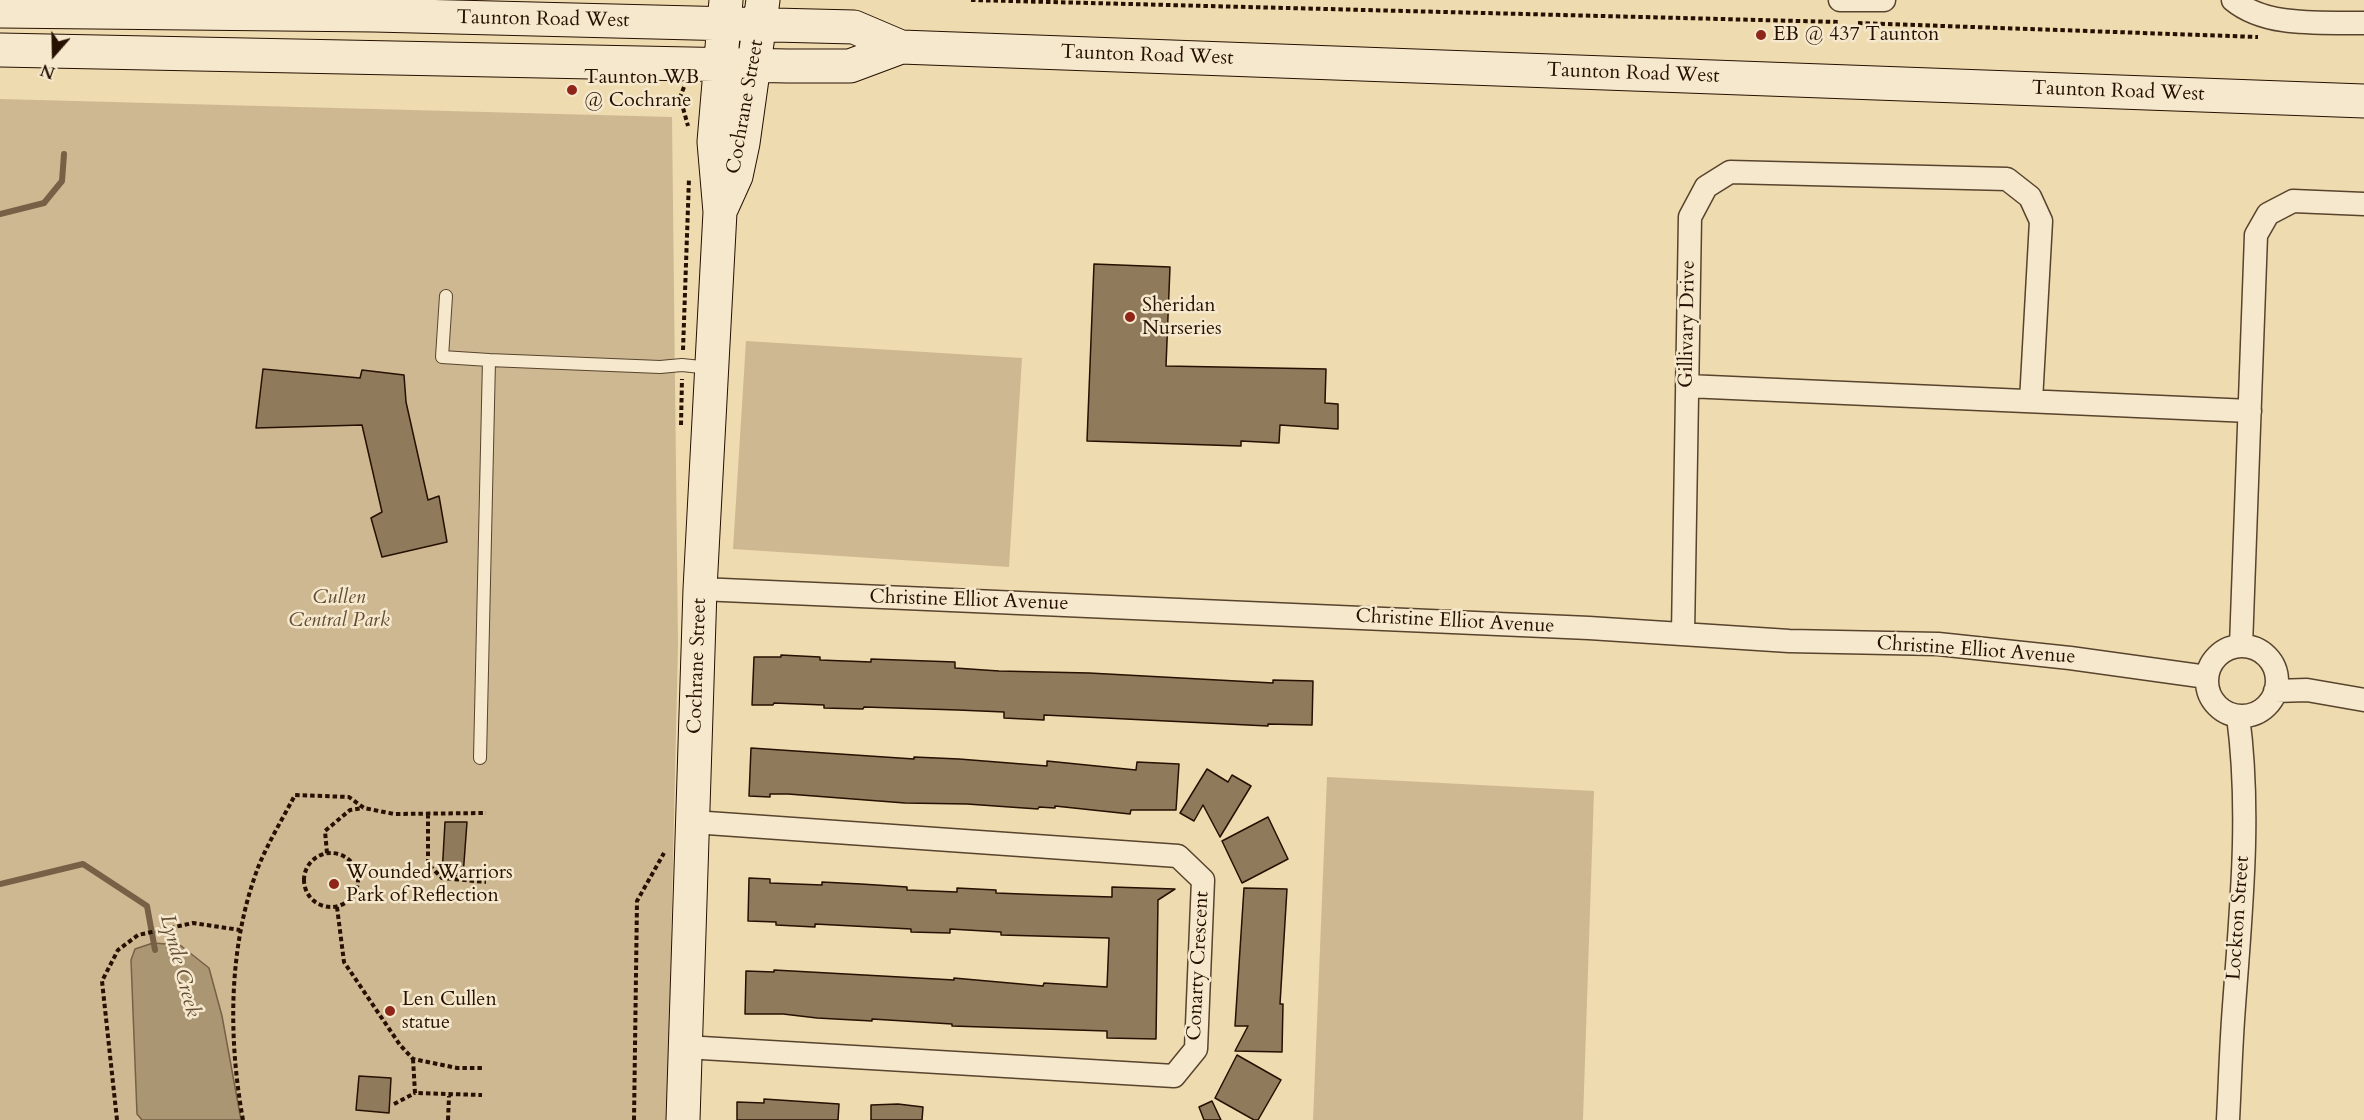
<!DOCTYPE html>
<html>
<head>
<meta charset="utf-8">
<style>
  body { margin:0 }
  #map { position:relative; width:2364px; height:1120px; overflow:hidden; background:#efdbb0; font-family:Cardo,serif }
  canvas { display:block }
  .north { position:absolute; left:24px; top:24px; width:60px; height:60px; -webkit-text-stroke:4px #f5e8cc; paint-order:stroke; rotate:200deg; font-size:16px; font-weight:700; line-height:24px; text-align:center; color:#261001 }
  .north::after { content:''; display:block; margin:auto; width:21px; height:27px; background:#261001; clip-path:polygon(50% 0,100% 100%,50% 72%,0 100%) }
</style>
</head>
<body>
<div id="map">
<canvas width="2364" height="1120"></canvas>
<div class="north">N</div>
</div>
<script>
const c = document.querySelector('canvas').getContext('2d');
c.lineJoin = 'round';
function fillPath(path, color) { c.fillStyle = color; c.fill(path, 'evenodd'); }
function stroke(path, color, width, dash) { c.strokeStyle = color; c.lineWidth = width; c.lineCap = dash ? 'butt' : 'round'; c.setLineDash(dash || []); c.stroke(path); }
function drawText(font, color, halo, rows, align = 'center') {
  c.font = font + ' Cardo,serif'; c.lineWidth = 5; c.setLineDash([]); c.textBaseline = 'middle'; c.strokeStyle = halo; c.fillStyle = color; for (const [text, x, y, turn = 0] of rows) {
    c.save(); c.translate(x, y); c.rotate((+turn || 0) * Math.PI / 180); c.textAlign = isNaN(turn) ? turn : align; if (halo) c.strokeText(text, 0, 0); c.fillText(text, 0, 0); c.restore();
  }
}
const green = new Path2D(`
  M0,99L672,117L678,645L667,1120H0Z
  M746,341L1022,358L1009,567L733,549Z
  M1327,777L1594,791L1583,1120H1313Z`);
const water = new Path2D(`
  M153,943L180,945L209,968L222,1016L241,1120H142L137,1114L131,960L135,949Z`);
const stream = new Path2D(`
  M0,214L44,203L62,181L64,154
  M0,884L83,864L147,906L155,950`);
const building = new Path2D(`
  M1094,264L1170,267L1166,366L1326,369L1325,403L1338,404V429L1280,425L1279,443L1241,441V446L1087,441Z
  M263,369L360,378L362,370L404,375L406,402L428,500L439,496L447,542L382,557L371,518L382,512L362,425L256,428Z
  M781,655L820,657V660L871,662V659L955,662V668L999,671L1089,673L1273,683V680L1313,681L1312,725L1268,724V726L1044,715V720L1004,718V712L958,710L864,707L863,709L824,708V705L774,703L773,705H752L754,657H781Z
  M751,748L914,759V757L959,759L1047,766V761L1136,770L1137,762L1179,764L1176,810H1131L1130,814L1055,806V808L1039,807L1038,809L967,804L905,803L788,794H770V797L749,796Z
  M1207,769L1228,782L1232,775L1251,786L1220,837L1203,805L1194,821L1180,813Z
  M1268,817L1288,859L1242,883L1222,841Z
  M445,822H467L463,876L442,875Z
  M749,878L770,879V883L822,885V882L861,884L907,887V890L957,892V888L996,890V893L1047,895L1112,897V887L1175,889L1158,900L1156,1039L1107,1038V1031L952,1026V1024L872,1019V1021L817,1018L783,1014H745L746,971L774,972V970L954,980V978L1043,986L1044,983L1107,987L1109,938L1001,935V932L950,929V933L911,932V929L815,924V927L776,925V922L748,921Z
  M1244,888L1287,889L1280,1004H1283L1282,1052L1235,1051L1248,1026H1235Z
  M1237,1055L1281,1080L1258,1120H1254L1215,1098Z
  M359,1076L391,1078L389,1113L356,1110Z
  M764,1099L839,1104L838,1120H737V1102L764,1103Z
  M1212,1101L1221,1120H1204L1199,1107Z
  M898,1104L923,1107L922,1120H871V1105Z`);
const path = new Path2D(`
  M971,0L1839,22
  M1858,23L2258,37
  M684,87L680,97L688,126
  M683,350L689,178
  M681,425L682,379
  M428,814V864L442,878L486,882
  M327,853L325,831L350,810L363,808
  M304 880a27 27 0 1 1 54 0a27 27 0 1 1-54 0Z
  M337,907L344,962L400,1045L413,1059L457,1068H483
  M413,1059L415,1093L482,1095
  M394,1104L415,1093
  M117,1120L102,981L118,950L138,935L193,923L240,930
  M243,1120C228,1037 228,945 259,865C269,841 283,818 295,795L349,797L364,808L394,814L486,813
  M448,1120L449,1096
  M634,1120L637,901L664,853`);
const lane = new Path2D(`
  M446,296L442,357L489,360
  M480,758L489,360L660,367L682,365L710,368`);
const street = new Path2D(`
  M1840,0H1884
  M2233,0C2267,28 2322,22 2364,23
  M1687,386L2250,411
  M700,589L1589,628L1789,641L1938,644L2070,658L2207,677
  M1683,634L1690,217L1706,187L1730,172L2007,179L2030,197L2041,221L2031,401
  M2241,646L2256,235L2268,214L2293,201L2364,204
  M2207 681a35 35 0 1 1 70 0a35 35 0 1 1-70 0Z
  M2275,691L2307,690L2364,700
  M685,1047L1174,1076L1196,1049L1203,880L1178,856L693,822
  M2228,1120C2230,1082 2231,1044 2234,1006C2241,910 2251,812 2238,716`);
const secondary = new Path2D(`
  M0,11L374,15L854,27L901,47L2364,101
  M0,50L788,66H850L901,47
  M722,207L736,176L743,143L763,0
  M683,1120L700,589L720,212L714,142L726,0`);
const markers = [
  [1761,35,6,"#8f2418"],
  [572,90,6,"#8f2418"],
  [1130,317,6,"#8f2418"],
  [334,884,6,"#8f2418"],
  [390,1011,6,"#8f2418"]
];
const streetNames = [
  ["Taunton Road West",543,20,1],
  ["Taunton Road West",1147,56,2],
  ["Taunton Road West",1633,74,2],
  ["Taunton Road West",2118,92,2],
  ["Cochrane Street",746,107,-80],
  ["Gillivary Drive",1688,324,-89],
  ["Christine Elliot Avenue",969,601,2],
  ["Christine Elliot Avenue",1455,622,3],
  ["Christine Elliot Avenue",1976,651,4],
  ["Cochrane Street",698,666,-88],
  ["Lockton Street",2239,918,-86],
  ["Conarty Crescent",1199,966,-87]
];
const poiNames = [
  ["EB @ 437 Taunton",1773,35],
  ["Taunton WB",584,78],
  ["@ Cochrane",584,101],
  ["Sheridan",1142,306],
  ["Nurseries",1142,329],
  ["Wounded Warriors",346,873],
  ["Park of Reflection",346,896],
  ["Len Cullen",402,1000],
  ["statue",402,1023]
];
const parkNames = [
  ["Cullen",339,598],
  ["Central Park",339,621]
];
const waterNames = [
  ["Lynde Creek",179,966,75]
];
fillPath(green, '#cdb892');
fillPath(water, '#ab9674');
stroke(water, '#766046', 1.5);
stroke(stream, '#766046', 6);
fillPath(building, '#8f7a5c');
stroke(building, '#261001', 1.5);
stroke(lane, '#58432d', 14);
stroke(street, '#58432d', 25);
stroke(secondary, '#261001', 35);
stroke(path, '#261001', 4, [4.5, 3]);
stroke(lane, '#f5e8cc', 12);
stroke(street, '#f5e8cc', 22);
stroke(secondary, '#f5e8cc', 33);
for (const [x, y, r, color] of markers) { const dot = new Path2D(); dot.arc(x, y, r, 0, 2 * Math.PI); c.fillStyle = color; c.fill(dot); stroke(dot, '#f5e8cc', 2); }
drawText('20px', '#261001', '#f5e8cc', streetNames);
drawText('20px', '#261001', '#f5e8cc', poiNames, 'left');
drawText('italic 20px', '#604b34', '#f5e8cc', parkNames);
drawText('italic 21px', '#624c35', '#f5e8cc', waterNames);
</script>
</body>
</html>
